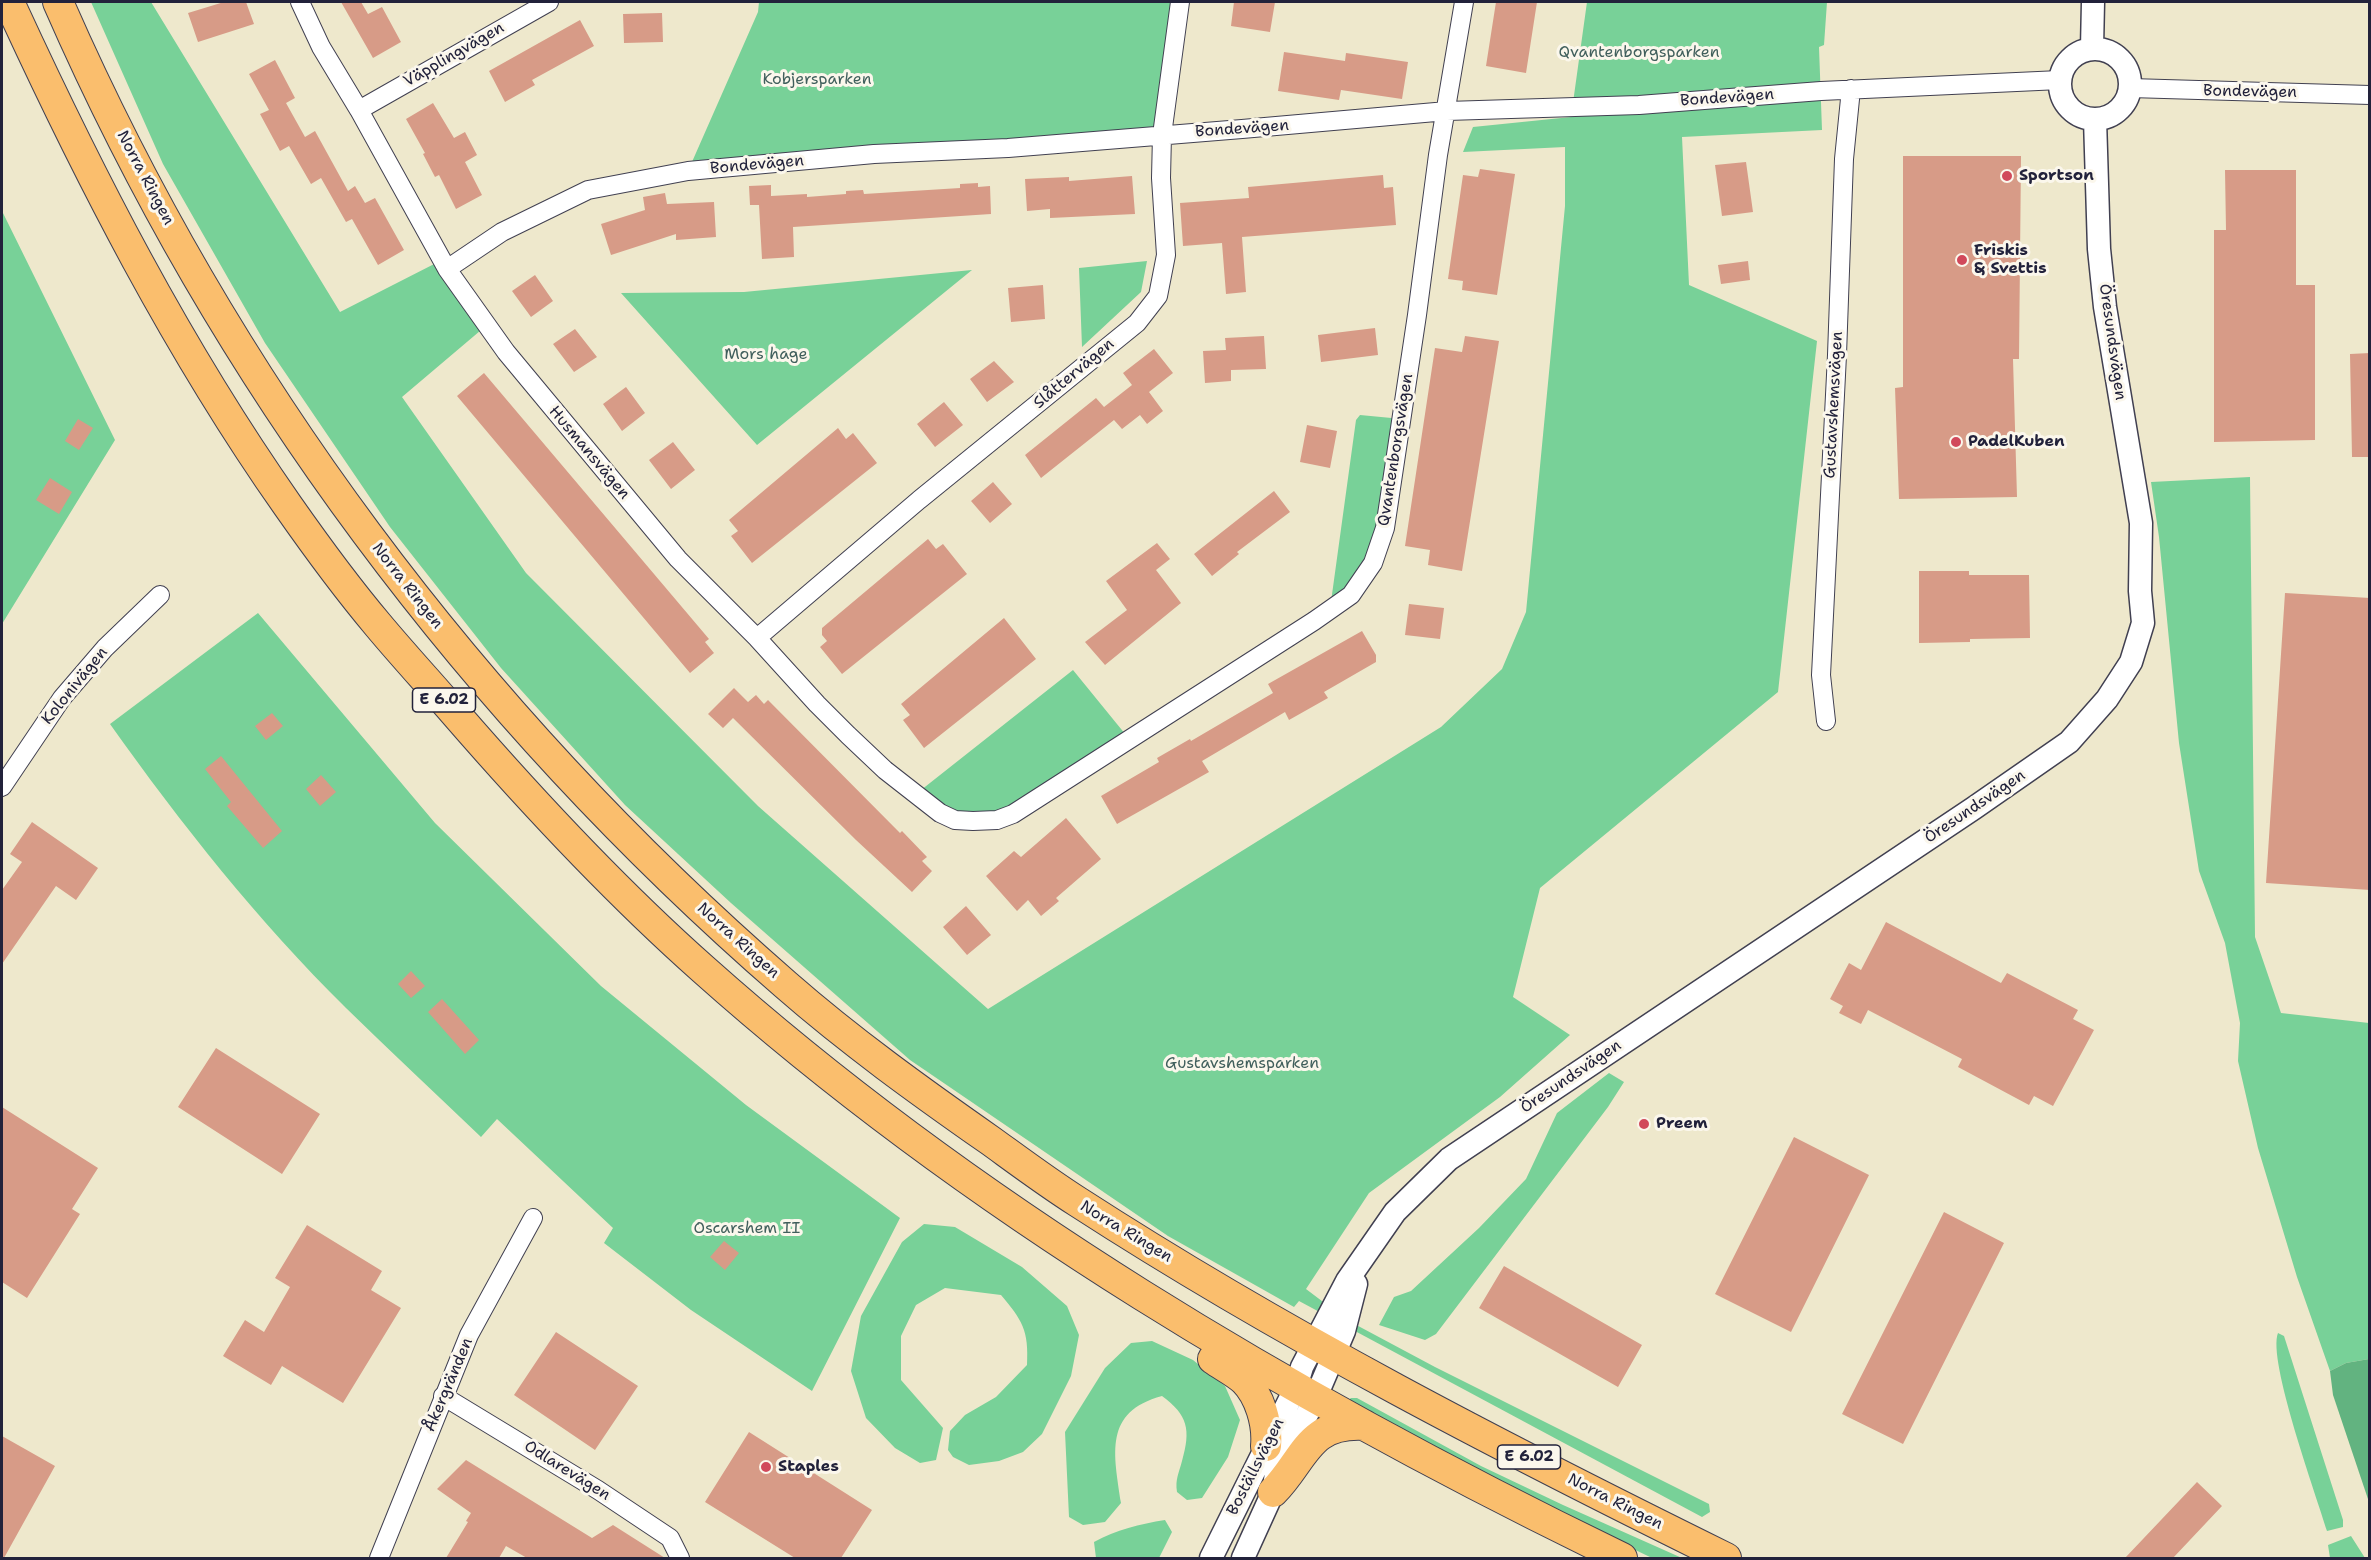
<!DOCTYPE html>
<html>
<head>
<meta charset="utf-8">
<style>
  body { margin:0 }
  #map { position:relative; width:2371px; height:1560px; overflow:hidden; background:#eee8cc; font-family:"Shantell Sans",sans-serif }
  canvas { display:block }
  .frame { position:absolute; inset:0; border:3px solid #22223b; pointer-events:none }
</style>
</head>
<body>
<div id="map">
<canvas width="2371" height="1560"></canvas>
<div class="frame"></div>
</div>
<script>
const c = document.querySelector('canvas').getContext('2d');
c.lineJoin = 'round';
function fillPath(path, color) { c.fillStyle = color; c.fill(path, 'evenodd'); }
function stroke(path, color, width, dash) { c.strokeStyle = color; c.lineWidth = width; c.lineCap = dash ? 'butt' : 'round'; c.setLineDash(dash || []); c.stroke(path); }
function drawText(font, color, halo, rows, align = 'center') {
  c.font = font + ' "Shantell Sans",sans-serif'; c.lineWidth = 6; c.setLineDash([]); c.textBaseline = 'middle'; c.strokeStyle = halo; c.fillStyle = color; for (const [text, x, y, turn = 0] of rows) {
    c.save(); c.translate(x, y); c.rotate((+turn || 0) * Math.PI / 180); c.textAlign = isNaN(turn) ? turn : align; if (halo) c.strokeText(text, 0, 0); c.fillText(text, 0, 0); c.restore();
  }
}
const green = new Path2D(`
  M91,2H151L340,312L442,260L487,325L402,397L526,573L758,806L988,1009L1441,727L1502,669L1526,612L1565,206V147L1463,152L1473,127L1571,117L1587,2H1827L1824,45L1819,47L1822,130L1682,137L1689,285L1817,341L1778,692L1540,888L1513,997L1570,1035L1500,1097L1369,1193L1306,1289L1347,1320L1435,1367L1709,1504L1710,1512L1702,1517L1299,1301L1294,1307L1168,1236L910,1060L731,903L625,805L501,668L390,527L265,343L163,164Z
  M759,2H1180L1162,135L688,171L758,12Z
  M2,211L115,440L2,624Z
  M1147,261L1141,292L1082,347L1079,268Z
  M972,270L757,445L621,293L744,292Z
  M1360,415L1402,419L1378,550L1330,609L1356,420Z
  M2250,477L2255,937L2281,1013L2369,1023V1359L2346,1363L2330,1371L2297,1277L2258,1148L2238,1061L2240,1023L2225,943L2199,871L2179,743L2159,537L2151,482Z
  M258,613L435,823L601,986L746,1105L900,1218L812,1391L691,1310L604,1243L613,1228L497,1119L481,1137C436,1094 390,1051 346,1008C258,921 181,824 110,724Z
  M1073,670L1130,740L1025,807L973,821L916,794Z
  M1609,1073L1624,1082L1608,1107L1436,1334L1425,1340L1379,1325L1394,1297L1411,1291L1479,1228L1526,1179L1557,1113Z
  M924,1224L955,1227L1022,1267L1067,1306L1079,1335L1071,1376L1042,1434L1023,1452L999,1461L969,1465L953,1457L948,1450L950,1431L965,1415L996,1397L1027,1365C1029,1330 1022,1320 1001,1295L945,1288L916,1305L901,1336V1380L943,1428L936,1460L920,1463L895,1448L866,1418L851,1371L861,1316L902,1242Z
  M2278,1333L2284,1336L2343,1520V1527L2327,1531C2317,1497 2267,1360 2278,1333Z
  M1152,1341L1193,1360L1225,1386L1240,1420L1228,1457L1202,1498L1187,1500L1177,1492C1175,1479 1179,1473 1182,1461C1191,1430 1188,1415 1162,1396C1103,1412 1114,1454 1121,1503L1105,1522L1083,1525L1069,1517L1065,1432L1105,1368L1131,1343Z
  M1351,1398H1357L1481,1466L1563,1505L1682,1558H1652L1563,1515L1347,1401Z
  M1165,1520L1172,1532L1159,1558H1096L1094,1542C1116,1530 1140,1524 1165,1520Z
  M2351,1536L2365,1558H2330L2328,1545Z`);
const forest = new Path2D(`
  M2369,1359H2370L2369,1502L2333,1395L2330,1371L2346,1363Z`);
const building = new Path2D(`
  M224,2H246L254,24L198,42L188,13Z
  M341,2H361L368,14L382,7L401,42L373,58Z
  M1234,2H1275L1270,32L1231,26Z
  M1496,2H1537L1526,73L1486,66Z
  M662,13L663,42L624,43L623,14Z
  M580,20L594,46L532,80L535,85L505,102L489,71Z
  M1284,52L1345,61L1346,53L1408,62L1402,99L1341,90L1339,100L1278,91Z
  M275,60L295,98L286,103L305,137L315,131L348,191L355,186L365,203L375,198L404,250L378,265L352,219L346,222L321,178L311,184L289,146L280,151L260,114L269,110L249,74Z
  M433,103L454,138L465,132L477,155L465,162L482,195L456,209L439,175L435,177L423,154L425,153L406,119Z
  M1903,156H2021L2019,359H2013L2017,497L1899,499L1895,388L1903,387Z
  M1746,162L1753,212L1722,216L1715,165Z
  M1480,169L1515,174L1497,295L1462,290L1463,281L1448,279L1463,175L1478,177Z
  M2225,170H2296V285H2315V440L2214,442V230H2226Z
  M1383,175L1384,188L1393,187L1396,225L1242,237L1246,292L1226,294L1222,243L1183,246L1180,203L1249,198L1248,187Z
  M1132,176L1135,214L1050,218V209L1027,211L1025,179L1069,177V181Z
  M978,183V187L990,186L991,214L793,227L794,257L762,259L759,205H750L749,186L771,185V196L807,194V197L846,194V191L863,190L864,194L960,188V184Z
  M665,193L667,204L714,202L716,237L676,240V234L611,255L601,224L645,210L643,197Z
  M1748,261L1750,280L1721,284L1718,265Z
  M535,275L553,301L531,317L512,291Z
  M1043,285L1045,319L1011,322L1008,288Z
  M1375,328L1378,355L1321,362L1318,335Z
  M575,329L597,357L574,372L553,344Z
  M1264,336L1266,369L1231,370V381L1205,383L1203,351L1226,350L1225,338Z
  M1465,336L1499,341L1462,571L1428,565L1430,550L1405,546L1435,348L1462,352Z
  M1154,349L1173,373L1149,392L1163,411L1147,424L1140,415L1122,429L1114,420L1041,478L1025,455L1096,398L1104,407L1132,385L1123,373Z
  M2370,353V457H2352L2350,354Z
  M994,361L1014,382L987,402L970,379Z
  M484,373L709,639L705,642L714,653L690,673L457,396Z
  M626,387L645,413L622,431L603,404Z
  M944,402L963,425L935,447L917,424Z
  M78,419L93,428L79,450L65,441Z
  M1307,425L1337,431L1330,468L1300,462Z
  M838,428L846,439L853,433L877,463L752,563L731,536L738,531L729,520Z
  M673,442L695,470L671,489L649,460Z
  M50,478L72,492L59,514L36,500Z
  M993,482L1012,504L990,523L971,501Z
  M1274,491L1290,512L1237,552L1239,554L1212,576L1194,554Z
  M928,539L936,549L943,544L967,574L842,674L820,647L827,641L822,635V628Z
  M1157,543L1170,559L1156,570L1181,603L1105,665L1085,642L1127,610L1106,581Z
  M1919,571H1969V575H2029L2030,638L1970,639V642L1919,643Z
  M2285,593L2370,598V890L2266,883Z
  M1409,604L1444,608L1440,639L1405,635Z
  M1004,618L1036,659L924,748L903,720L910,715L901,704Z
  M1362,631L1376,655V662L1324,692L1328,698L1289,720L1285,712L1202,761L1209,772L1117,824L1101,796L1159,762L1157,758L1190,739L1191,741L1273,693L1268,684Z
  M734,688L748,702L756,695L764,704L768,700L900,833L902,831L927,857L922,861L932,871L912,892L856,840L733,718L723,728L708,714Z
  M272,713L283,726L266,740L255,726Z
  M221,756L282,831L263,848L227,806L231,802L205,769Z
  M321,775L336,792L320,806L306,789Z
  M1066,818L1101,859L1056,898L1059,901L1041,916L1028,900L1017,911L986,876L1014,851L1021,857Z
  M32,822L98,868L76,900L56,886L2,964V890L22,862L10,854Z
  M966,906L991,935L967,955L943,927Z
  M1886,922L2001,983L2007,973L2078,1010L2073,1019L2094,1030L2053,1106L2034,1096L2029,1105L1958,1067L1962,1059L1868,1010L1861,1024L1839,1013L1843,1006L1830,999L1849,963L1861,970Z
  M411,971L425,986L411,998L398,984Z
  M442,999L479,1040L465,1054L428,1012Z
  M216,1048L320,1114L282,1174L178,1107Z
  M2,1107L98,1168L72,1209L80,1214L27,1298L2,1282Z
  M1794,1137L1869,1175L1791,1332L1715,1294Z
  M1944,1212L2004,1243L1903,1444L1842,1414Z
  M307,1225L382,1271L371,1290L401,1308L343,1403L282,1366L271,1385L223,1356L245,1320L264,1332L290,1287L275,1278Z
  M724,1241L739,1253L725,1270L710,1257Z
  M1504,1266L1642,1345L1618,1387L1479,1308Z
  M556,1332L638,1386L595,1450L514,1395Z
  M749,1432L872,1510L841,1558H795L705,1502Z
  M2,1436L55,1466L4,1558H2Z
  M466,1460L592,1538L613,1525L665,1558H527L506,1546L499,1558H446L468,1522L466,1521L471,1513L437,1489Z
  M2197,1482L2222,1506L2173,1558H2125Z`);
const minor = new Path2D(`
  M300,2L321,47L359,110L447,269L506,352L678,559L757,638L817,704L848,735L885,770L940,813L955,820L973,821L997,820L1013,814L1314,621L1351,595L1373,563L1385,528L1417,315L1438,155L1464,2
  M2130,88L2370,95
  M359,110L549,2
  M447,269L502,232L588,190L688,171L874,154L1008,148L1242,129L1447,111L1639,105L1821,91L2060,80
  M757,638L919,500L1137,323L1158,296L1166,255L1161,178L1162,135L1180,2
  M1826,721L1821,675L1837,355L1844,159L1851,89
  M2,787L62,698L105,648L160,595
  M443,1396L598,1490L670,1538L680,1558
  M379,1558L469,1335L533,1218`);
const tertiary = new Path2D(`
  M2092,48L2093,2
  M2060 84a35 35 0 1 1 70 0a35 35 0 1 1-70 0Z
  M1211,1558L1296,1387L1302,1367L1347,1281L1395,1212L1449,1159L1974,808L2069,742L2107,699L2131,662L2143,623L2140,591L2141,523L2105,307L2099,249L2095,119
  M1243,1558L1273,1492L1276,1474L1315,1399L1344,1331L1356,1284`);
const primary = new Path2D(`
  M9,2C89,176 177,348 288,506C316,546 346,587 378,625C403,655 429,683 454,712C532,802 614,890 703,969C974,1211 1296,1400 1622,1558
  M58,2C223,380 474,714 786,985C850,1041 921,1092 991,1141C1020,1162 1048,1183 1078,1202C1285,1336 1505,1449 1726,1558
  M1213,1359C1223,1366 1235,1372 1244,1380C1260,1396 1268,1424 1266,1446
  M1273,1492C1305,1460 1307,1422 1364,1425`);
const markers = [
  [2007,176,6,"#d1495b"],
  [1962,260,6,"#d1495b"],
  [1956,442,6,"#d1495b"],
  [1644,1124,6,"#d1495b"],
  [766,1467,6,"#d1495b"]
];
const shields = [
  [444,700,63],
  [1529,1457,63]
];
const shieldNames = [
  ["E 6.02",444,700],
  ["E 6.02",1529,1457]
];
const parkNames = [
  ["Qvantenborgsparken",1639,53],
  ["Kobjersparken",817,80],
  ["Mors hage",766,355],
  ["Gustavshemsparken",1242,1064],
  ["Oscarshem II",747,1229]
];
const streetNames = [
  ["Väpplingvägen",454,55,-30],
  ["Bondevägen",2250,92,1],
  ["Bondevägen",1727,98,-4],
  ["Bondevägen",1242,129,-4],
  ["Bondevägen",757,165,-5],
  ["Norra Ringen",145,178,62],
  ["Öresundsvägen",2112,342,82],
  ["Slåttervägen",1074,374,-40],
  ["Gustavshemsvägen",1834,405,-87],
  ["Qvantenborgsvägen",1396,450,-81],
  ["Husmansvägen",589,453,50],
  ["Norra Ringen",407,586,52],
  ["Kolonivägen",75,686,-51],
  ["Öresundsvägen",1975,807,-34],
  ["Norra Ringen",738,941,42],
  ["Öresundsvägen",1571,1077,-34],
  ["Norra Ringen",1126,1232,31],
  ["Åkergränden",449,1385,-67],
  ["Boställsvägen",1256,1467,-63],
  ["Odlarevägen",567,1471,32],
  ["Norra Ringen",1615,1502,27]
];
const poiNames = [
  ["Sportson",2019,176],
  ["Friskis",1974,251],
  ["& Svettis",1974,269],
  ["PadelKuben",1968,442],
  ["Preem",1656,1124],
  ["Staples",778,1467]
];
fillPath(green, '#78d198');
fillPath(forest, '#62b380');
fillPath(building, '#d79b87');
stroke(minor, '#414051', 20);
stroke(tertiary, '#414051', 25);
stroke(primary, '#414051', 32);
stroke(minor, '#fff', 18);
stroke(tertiary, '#fff', 22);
stroke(primary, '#fabe6d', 30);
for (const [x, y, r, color] of markers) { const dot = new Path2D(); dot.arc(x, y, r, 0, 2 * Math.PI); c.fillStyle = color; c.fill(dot); stroke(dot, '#fbf7ec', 2); }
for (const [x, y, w] of shields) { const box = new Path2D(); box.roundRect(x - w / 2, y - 12, w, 24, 4.5); c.fillStyle = '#fbf7ec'; c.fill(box); stroke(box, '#22223b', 1.5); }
drawText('bold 15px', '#22223b', null, shieldNames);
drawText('16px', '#405f5c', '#fbf7ec', parkNames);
drawText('16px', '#22223b', '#fbf7ec', streetNames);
drawText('bold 16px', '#22223b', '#fbf7ec', poiNames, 'left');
</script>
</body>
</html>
